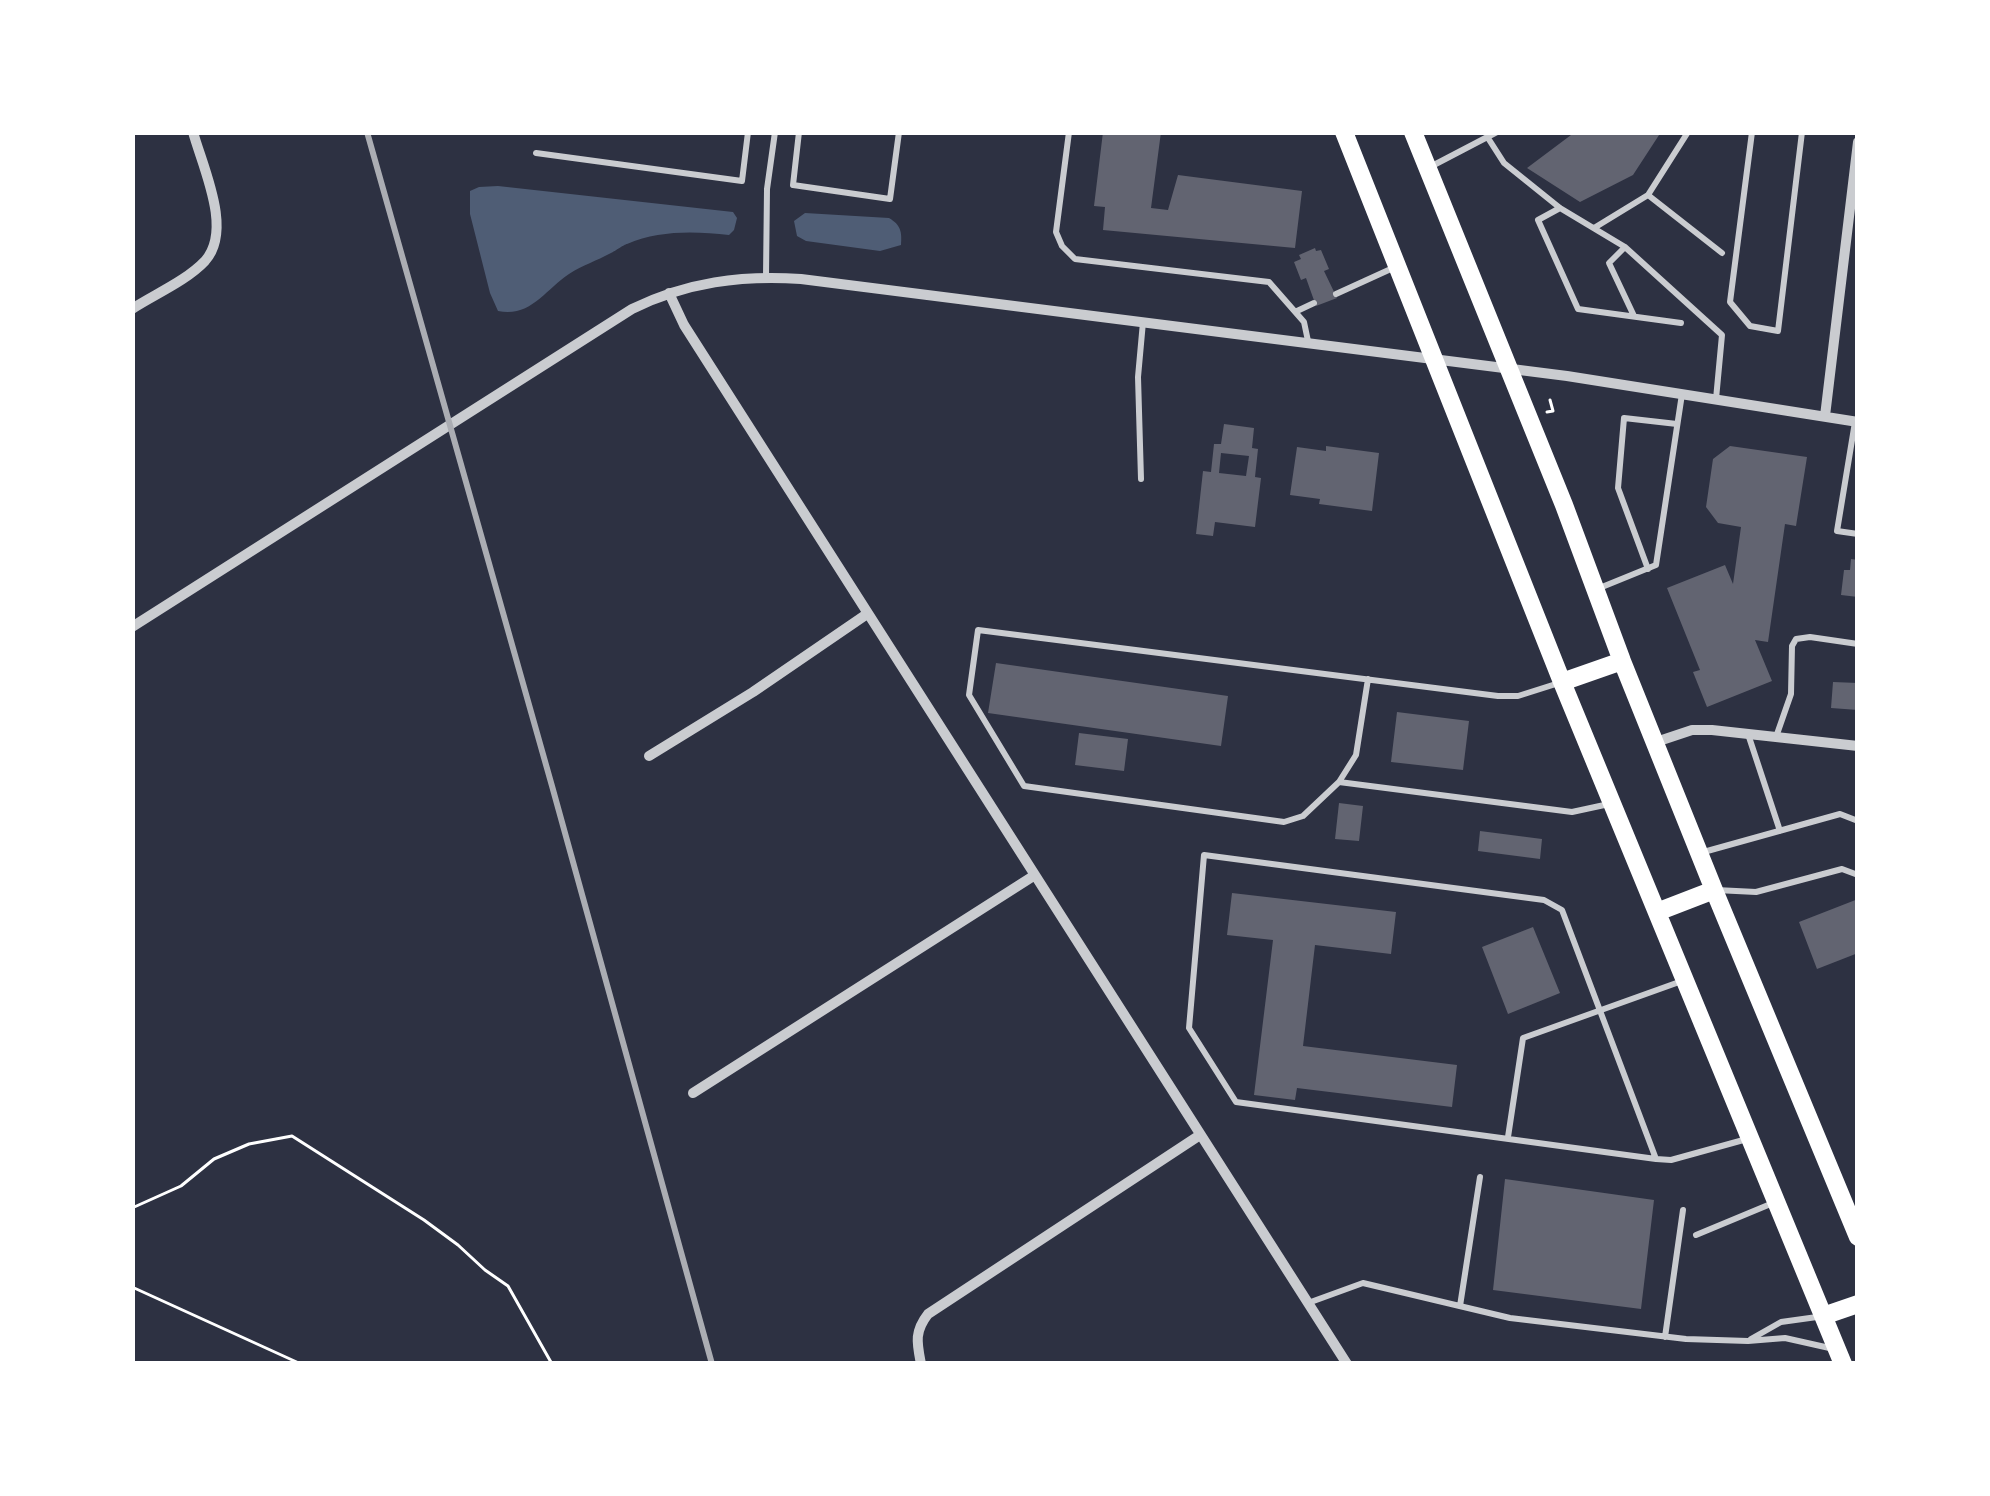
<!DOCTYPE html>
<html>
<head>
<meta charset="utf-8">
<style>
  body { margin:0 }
  #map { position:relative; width:1990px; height:1496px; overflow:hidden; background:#2d3142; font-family:Spectral,serif }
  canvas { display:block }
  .frame { position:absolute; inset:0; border:135px solid #fff; pointer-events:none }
</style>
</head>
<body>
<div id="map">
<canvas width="1990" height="1496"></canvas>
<div class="frame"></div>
</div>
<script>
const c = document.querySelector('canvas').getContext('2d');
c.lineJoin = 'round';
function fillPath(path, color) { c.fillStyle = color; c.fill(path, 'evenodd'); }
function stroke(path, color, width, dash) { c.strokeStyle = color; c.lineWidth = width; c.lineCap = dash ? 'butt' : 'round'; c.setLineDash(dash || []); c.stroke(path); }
const water = new Path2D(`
  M498,186L733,212L737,218L734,230L729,235C695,231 659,230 627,244C625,244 612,253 611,253C596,261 583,265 569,274C545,290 530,318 498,311L490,293L470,214V191L479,187Z
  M805,213L889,218C901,225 902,232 901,245L880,251L806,241L797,236L794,221Z`);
const building = new Path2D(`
  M1103,132H1161L1151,208L1168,210L1178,175L1302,191L1295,248L1103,230L1105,207L1094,206Z
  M1575,132H1661L1633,175L1580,202L1527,168Z
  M1315,248L1316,251L1321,250L1329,269L1324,271L1337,298L1316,306L1306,278L1301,280L1294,262L1301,259L1299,255Z
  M1224,424L1254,428L1252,448L1258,449L1255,477L1261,478L1255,527L1215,522L1213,536L1196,534L1203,471L1211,472L1214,444H1221ZM1221,453L1249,456L1246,476L1219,473Z
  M1326,446L1379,453L1372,511L1319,504L1320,499L1290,495L1297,447L1326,451Z
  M1730,446L1807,457L1796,526L1785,524L1768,642L1755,640L1772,681L1707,707L1693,672L1700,670L1667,588L1725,565L1733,584L1741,527L1718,523L1706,507L1713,459Z
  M1851,559L1858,560V597L1841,595L1844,570H1850Z
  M996,663L1228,696L1221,746L988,713Z
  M1833,682L1858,683V710L1831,708Z
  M1397,712L1469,721L1463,770L1391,762Z
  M1079,733L1128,739L1124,771L1075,765Z
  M1339,803L1363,806L1359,841L1335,839Z
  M1480,831L1542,839L1540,859L1478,851Z
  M1232,893L1396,912L1391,954L1315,945L1303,1046L1457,1065L1452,1107L1297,1088L1295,1100L1254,1095L1273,940L1227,935Z
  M1858,899V953L1817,969L1799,922Z
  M1533,927L1560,993L1508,1014L1482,947Z
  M1505,1179L1654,1200L1641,1309L1493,1290Z`);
const path = new Path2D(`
  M1547,412L1553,411L1550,400
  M132,1208L181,1186L214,1159L249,1144L292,1136L424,1220L458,1245L485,1270L508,1286L552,1364
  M132,1287L301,1364`);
const service = new Path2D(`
  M799,132L793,185L890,199L899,132
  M1069,132L1056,232L1062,246L1075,259L1269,282L1304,322L1308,341
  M1752,132L1730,302L1750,326L1778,331L1802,132
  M1488,138L1504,163L1560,208L1625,247L1609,263L1634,316
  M536,153L742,181L748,132
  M1430,167L1497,132
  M1648,195L1722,253
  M1560,208L1538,220L1578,309L1681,323
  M1594,228L1648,195L1688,132
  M1625,247L1722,335L1716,399
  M766,276L767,189L775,132
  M1336,294L1393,268
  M1297,311L1314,303
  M1855,422L1837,531L1858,534
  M1141,479L1138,377L1143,322
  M1648,569L1618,488L1624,418L1677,424
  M1597,589L1656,565L1682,394
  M1368,679L1356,755L1339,782L1303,816L1284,822L1024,786L969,695L978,630L1498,696H1518L1559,683
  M1748,734L1780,831
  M1776,737L1791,694L1792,646L1796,639L1810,637L1858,644
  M1339,782L1572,812L1609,804
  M1700,853L1840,814L1858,821
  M1716,890L1756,892L1842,869L1858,875
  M1508,1137L1523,1038L1682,981
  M1656,1159L1562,910L1544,900L1204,855L1189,1028L1236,1102L1656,1159L1671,1160L1747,1139
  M1696,1235L1773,1203
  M1308,1303L1363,1283L1510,1318L1686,1339L1748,1341L1785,1338L1834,1349
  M1460,1306L1480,1177
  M1665,1337L1683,1210
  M1751,1339L1781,1322L1817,1317`);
const minor = new Path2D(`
  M669,293L684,325L1347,1364
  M132,309C155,294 186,281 205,261C233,230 203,168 193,132
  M1825,416L1858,142
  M132,627L632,309C687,282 741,275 801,279L1567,376L1858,422
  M1656,742L1692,730H1712L1858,746
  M649,756L753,692L867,614
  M693,1093L1035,875
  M921,1364C917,1343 914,1332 928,1314L1200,1135`);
const primary = new Path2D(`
  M1344,132L1562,682L1843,1364
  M1413,132L1564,505L1622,661L1714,890L1858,1237
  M1562,682L1622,661
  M1657,912L1714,890
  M1823,1316L1858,1304`);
const rail = new Path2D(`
  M367,132L552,786L712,1364`);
fillPath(water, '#4f5d75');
fillPath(building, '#626471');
stroke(path, '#fff', 3);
stroke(service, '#caccd0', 6);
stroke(minor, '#caccd0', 10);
stroke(primary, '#fff', 18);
stroke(rail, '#abadb3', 6);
</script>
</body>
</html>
